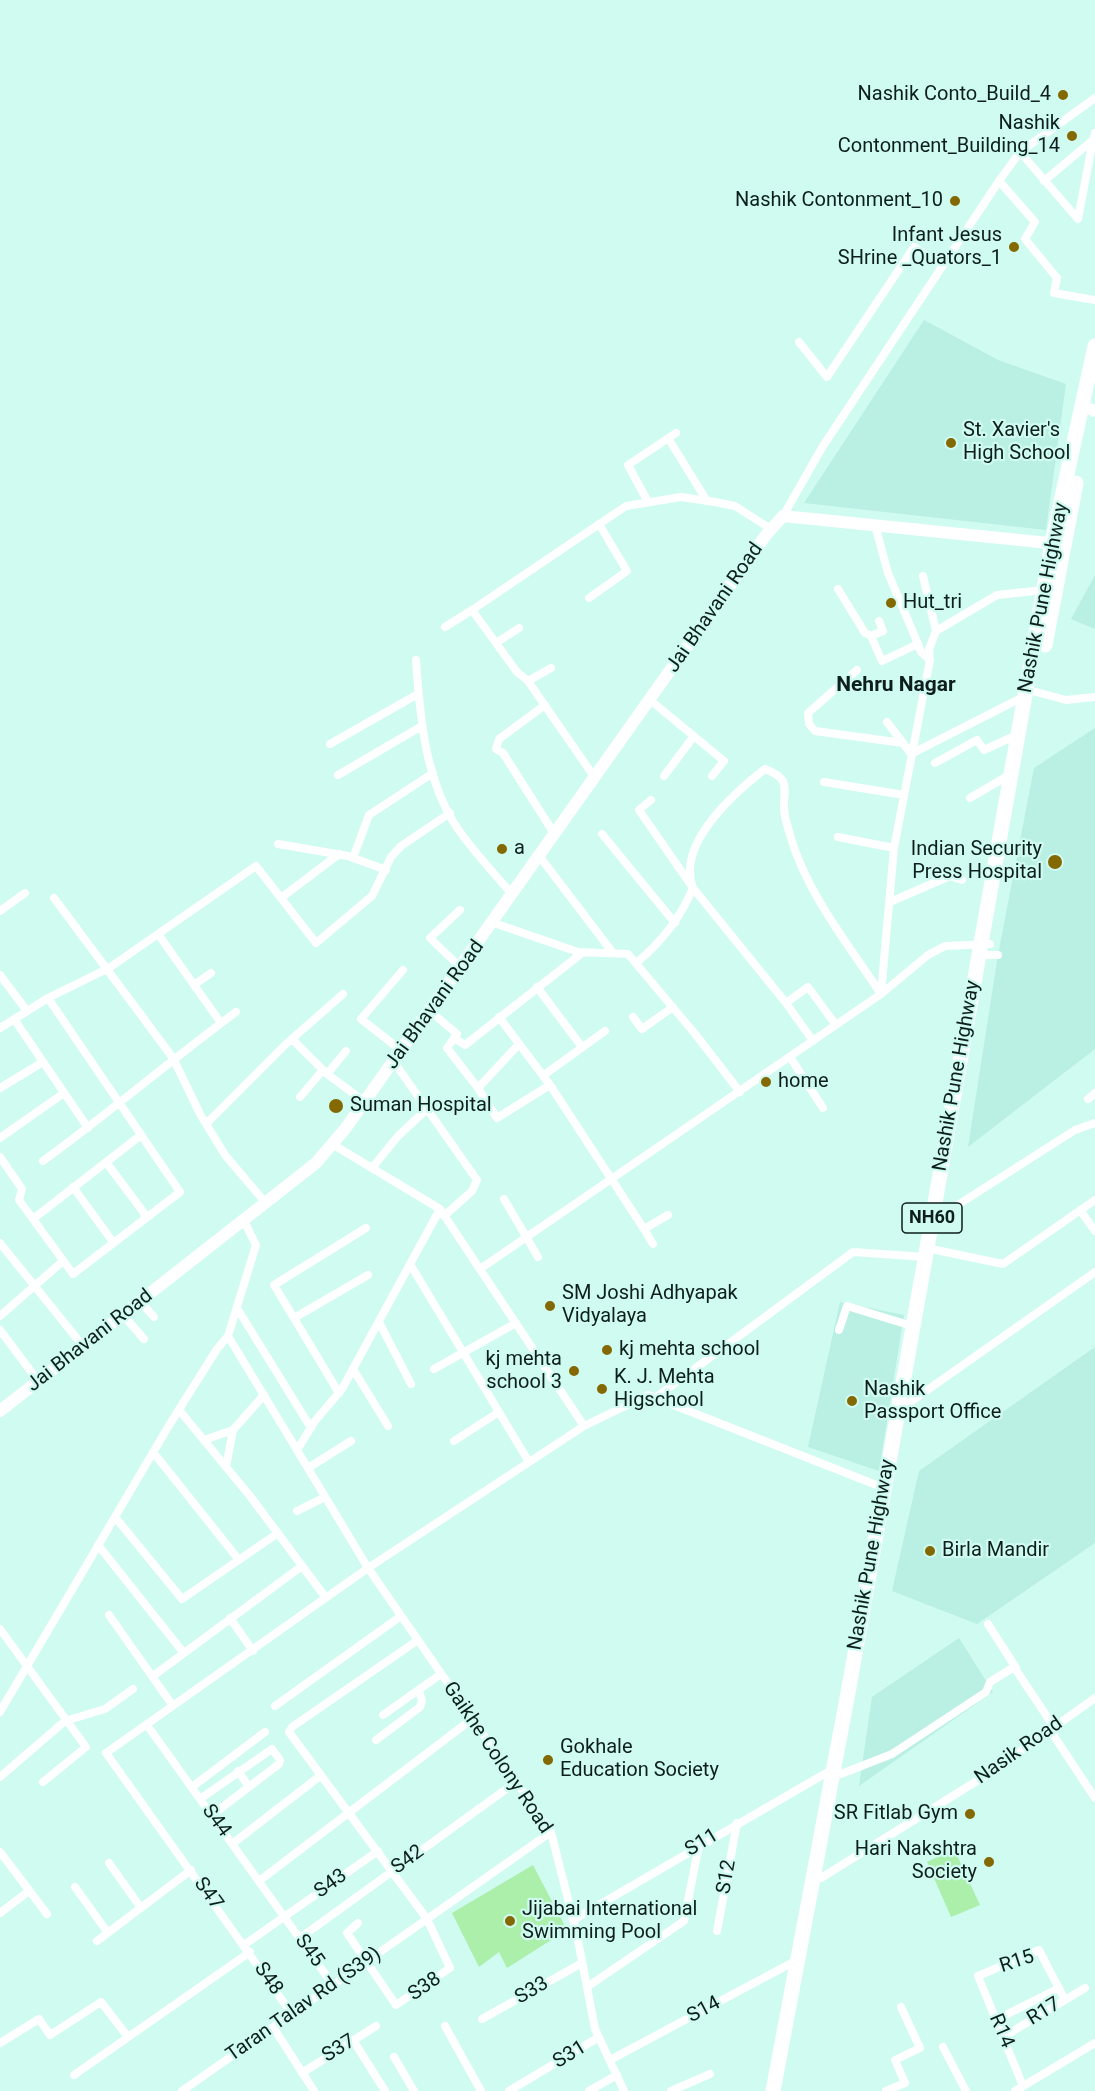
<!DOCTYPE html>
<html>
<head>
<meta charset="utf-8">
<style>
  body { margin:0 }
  canvas { display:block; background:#cffbf1 }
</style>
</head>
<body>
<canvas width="1095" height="2091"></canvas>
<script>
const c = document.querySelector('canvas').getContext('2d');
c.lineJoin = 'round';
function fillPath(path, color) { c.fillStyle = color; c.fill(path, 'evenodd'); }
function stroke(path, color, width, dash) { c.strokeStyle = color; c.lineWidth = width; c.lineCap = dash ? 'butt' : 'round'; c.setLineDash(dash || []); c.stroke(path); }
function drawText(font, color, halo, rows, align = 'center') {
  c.font = font + ' Roboto,sans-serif'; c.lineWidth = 4.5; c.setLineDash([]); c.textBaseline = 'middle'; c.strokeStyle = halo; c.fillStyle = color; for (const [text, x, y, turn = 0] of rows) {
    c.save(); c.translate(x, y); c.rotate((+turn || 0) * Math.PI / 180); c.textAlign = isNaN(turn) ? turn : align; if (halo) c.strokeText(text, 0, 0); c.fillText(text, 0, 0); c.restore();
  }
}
const built = new Path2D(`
  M924,320L998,360L1066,384L1046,530L804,503Z
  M1095,575V629L1071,619Z
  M1095,728V1049L968,1147L998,955L1034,768Z
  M840,1302L904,1315L879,1471L808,1447Z
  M1095,1347V1543L977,1624L892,1591L919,1471Z
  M959,1638L993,1692L859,1786L872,1697Z`);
const green = new Path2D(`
  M954,1849L980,1905L951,1917L927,1862Z
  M533,1865L567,1930L507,1968L499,1952L479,1967L452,1913Z`);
const street = new Path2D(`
  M1020,152L1078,219L1093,140
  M999,181L1035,222L1025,239L1057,278L1054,293L1095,300
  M1044,181L1093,140L1095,133
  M799,342L827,377L914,247L942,265
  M668,438L707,501
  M648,502L628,465L676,433
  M783,516L823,446L999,181L1020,152L1095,98
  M923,576L936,631
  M838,589L865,633L871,636L882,661L918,644L888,573L875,525
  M589,598L627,571L599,524
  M472,610L626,506L681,497L715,502L735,506L771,529
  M445,627L472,610L517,672L528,681L595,778
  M871,636L883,631L879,621
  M496,643L519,628
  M918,644L921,652L930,660
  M416,660C420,718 425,783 460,832C476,854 495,875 513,895
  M857,670L808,713L809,724L815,731L903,743
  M528,681L551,668
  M1036,692L1066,700L1095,697
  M650,700L724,761L712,776
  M545,705L499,739L496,749L503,753L555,835
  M887,722L912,755
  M330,744L418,694
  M913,753L1025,696
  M935,763L977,740L984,750L1019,734
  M338,775L422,726
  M664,776L694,736
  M824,782L904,795
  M970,798L1011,774
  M651,800L639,810L693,888L786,1003L808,987L836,1025
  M602,834L675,923
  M838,837L894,848
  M278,844L348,856L386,870
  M540,857L613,953
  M353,858L369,815L433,773
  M54,898L173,1058L200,1114L225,1155L264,1201
  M281,898L339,854
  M890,902L950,876L962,880
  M460,910L430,938L461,968
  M0,911L25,893
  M494,923L578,952L628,954L696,1035L740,1092
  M158,934L221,1023
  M978,955H998
  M636,963C662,942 680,919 693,888C676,844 734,793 765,769C790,779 784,785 784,808C784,817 788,827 790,835C807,894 848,944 881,994
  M0,975L27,1011
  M194,985L211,973
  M537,987L582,1047
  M881,994L894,848L930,660L929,649L936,631L997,595L1044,590
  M48,998L180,1192L73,1274L33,1219L141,1135
  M786,1003L813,1041
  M430,1011L457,1034L447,1048L478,1088
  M499,1017L550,1085L644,1229L668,1215
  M633,1017L642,1029L673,1007
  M14,1019L88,1128
  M0,1028L48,998L109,968L256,866L316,943L372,896L391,857L401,846L450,813
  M454,1038L465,1045L582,953
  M292,1039L327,1074L365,1102
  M519,1044L478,1088L497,1118L550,1085
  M402,1051L361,1019L403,970
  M790,1057L823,1108
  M394,1062L477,1180L472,1191L444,1216
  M327,1074L346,1051
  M544,1075L605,1031
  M0,1088L43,1062
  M300,1097L323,1070
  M1088,1099L1095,1093
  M206,1124L285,1045L343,994
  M0,1138L64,1093
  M332,1144L440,1209L584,1426L648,1395L884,1488
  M0,1157L22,1189L19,1200L33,1219
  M43,1161C109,1113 171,1060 236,1012
  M106,1162L147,1217
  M372,1168L398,1136L427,1109
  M73,1187L113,1242
  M504,1199L538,1257
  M440,1209L342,1389L315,1421L297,1450L368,1568L584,1426
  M1080,1210L1095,1231
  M942,1215L1075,1130L1095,1123
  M644,1229L653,1244
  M0,1243L83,1346
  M936,1250L1003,1264L1095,1200
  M410,1264L529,1462
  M480,1269L881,994L928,955L945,946L990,944
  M140,1301L154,1317
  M237,1308L311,1428
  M123,1315L144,1339
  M0,1316L63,1261
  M294,1318L368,1275
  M379,1322L411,1384
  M0,1330L38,1381
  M839,1330L847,1306L912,1326
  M228,1336L297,1450
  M353,1369L388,1426
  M434,1369L516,1323
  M339,1393L274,1285L366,1228
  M655,1398L853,1252L925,1257
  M900,1403H909L1095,1272
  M179,1410L250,1496L326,1598
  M204,1440L233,1430
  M454,1441L499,1412
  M153,1452L239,1560
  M226,1467L233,1430L264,1395
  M308,1468L351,1441
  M297,1511L325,1497
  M115,1517L182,1599L278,1533
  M98,1545L183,1652
  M109,1615L173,1706
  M230,1618L253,1651
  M988,1624L1016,1668
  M0,1629L86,1747L43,1782
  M153,1676L302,1566
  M275,1706L401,1616
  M0,1712L168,1427L217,1349L228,1336L256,1245L243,1219
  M383,1715L441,1674
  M147,1725L333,1985
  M1050,1730L1095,1798
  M376,1740L420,1707L422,1701L419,1690
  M238,1771L249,1787
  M833,1773L841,1774L892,1754L986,1692L990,1682L1014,1667L1054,1727
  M0,1777L65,1721L105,1709L133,1689
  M192,1787L265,1732
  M200,1799L272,1749L280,1760L279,1764L212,1815
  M232,1844L320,1776
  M0,1852L47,1914
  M109,1863L141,1908
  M821,1878L988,1774L1095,1698
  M259,1881L472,1719
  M75,1887L108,1933
  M0,1913L29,1891
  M573,1920L833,1769
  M358,1923L347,1933L396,2005L450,1968L427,1919L289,1732L292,1727L418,1640
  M717,1931L737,1823
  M300,1938L516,1782
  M97,1941L191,1870
  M244,1945L378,1851
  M587,1987L684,1921L699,1845
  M292,2014L106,1753L368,1568L551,1832L577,1935L595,2029L624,2091
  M482,2019L582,1963
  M996,2020L1059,1988
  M445,2026L481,2091
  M273,2027L314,2091
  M1003,2037L1085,1988
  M353,2040L385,2091
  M0,2043L39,2019L50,2035L101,2002L128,2037
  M943,2047L966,2091
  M394,2057L414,2091
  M610,2060L797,1960
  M302,2073L376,2026
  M74,2075L250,1952
  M1023,2086L978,1976L1039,1950L1065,2000
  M182,2091L551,1832
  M509,2091L599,2037
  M589,2091L617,2075
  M671,2091L710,2074
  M886,2091L905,2083L895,2060L920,2048L901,2007
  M1015,2091L1095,2043`);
const secondary = new Path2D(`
  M1090,409L1095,411
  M0,1411L316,1163L345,1129L766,535L783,516L1059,544`);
const highway = new Path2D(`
  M1045,645L1076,483
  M773,2091L850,1682L1052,543L1095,346`);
const markers = [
  [1063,95,6,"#846801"],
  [1072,136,6,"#846801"],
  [955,201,6,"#846801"],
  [1014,247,6,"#846801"],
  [951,443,6,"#846801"],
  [891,603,6,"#846801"],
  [502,849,6,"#846801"],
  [1055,862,8,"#846801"],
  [766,1082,6,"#846801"],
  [336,1106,8,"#846801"],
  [550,1306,6,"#846801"],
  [607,1350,6,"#846801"],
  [574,1371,6,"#846801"],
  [602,1389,6,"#846801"],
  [852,1401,6,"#846801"],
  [930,1551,6,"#846801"],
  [548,1760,6,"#846801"],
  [970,1814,6,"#846801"],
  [989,1862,6,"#846801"],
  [510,1921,6,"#846801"]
];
const shields = [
  [932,1218,60]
];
const shieldNames = [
  ["NH60",932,1218]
];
const poiNames = [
  ["Nashik Conto_Build_4",1051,95,"right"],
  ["Nashik",1060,124,"right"],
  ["Contonment_Building_14",1060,147,"right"],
  ["Nashik Contonment_10",943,201,"right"],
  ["Infant Jesus",1002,236,"right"],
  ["SHrine _Quators_1",1002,259,"right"],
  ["St. Xavier's",963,431],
  ["High School",963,454],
  ["Hut_tri",903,603],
  ["a",514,849],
  ["Indian Security",1042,850,"right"],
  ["Press Hospital",1042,873,"right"],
  ["home",778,1082],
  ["Suman Hospital",350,1106],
  ["SM Joshi Adhyapak",562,1294],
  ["Vidyalaya",562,1317],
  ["kj mehta school",619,1350],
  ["kj mehta",562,1360,"right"],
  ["school 3",562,1383,"right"],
  ["K. J. Mehta",614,1378],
  ["Higschool",614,1401],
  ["Nashik",864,1390],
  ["Passport Office",864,1413],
  ["Birla Mandir",942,1551],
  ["Gokhale",560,1748],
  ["Education Society",560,1771],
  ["SR Fitlab Gym",958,1814,"right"],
  ["Hari Nakshtra",977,1850,"right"],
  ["Society",977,1873,"right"],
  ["Jijabai International",522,1910],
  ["Swimming Pool",522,1933]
];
const streetNames = [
  ["Nashik Pune Highway",1044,598,-79],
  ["Jai Bhavani Road",715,608,-55],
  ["Jai Bhavani Road",435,1005,-54],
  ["Nashik Pune Highway",957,1076,-80],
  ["Jai Bhavani Road",90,1341,-38],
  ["Nashik Pune Highway",872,1555,-80],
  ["Nasik Road",1019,1751,-35],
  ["Gaikhe Colony Road",497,1758,56],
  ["S44",216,1821,54],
  ["S11",702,1843,-31],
  ["S42",408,1860,-36],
  ["S12",727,1877,-80],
  ["S43",331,1884,-36],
  ["S47",208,1894,54],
  ["S45",309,1951,54],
  ["R15",1017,1962,-18],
  ["S48",268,1979,55],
  ["S38",425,1987,-35],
  ["S33",532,1991,-30],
  ["Taran Talav Rd (S39)",304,2005,-35],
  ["S14",704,2010,-28],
  ["R17",1044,2012,-31],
  ["R14",1001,2031,67],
  ["S37",339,2049,-32],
  ["S31",570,2055,-31]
];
const neighbourhoodNames = [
  ["Nehru Nagar",896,686]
];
fillPath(built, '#baefe3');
fillPath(green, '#abefaa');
stroke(street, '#fff', 8);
stroke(secondary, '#fff', 12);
stroke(highway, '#fff', 15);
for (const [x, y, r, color] of markers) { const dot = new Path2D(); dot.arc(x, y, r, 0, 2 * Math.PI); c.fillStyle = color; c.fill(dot); stroke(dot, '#cffbf1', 2); }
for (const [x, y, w] of shields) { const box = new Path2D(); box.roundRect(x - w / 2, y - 15, w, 30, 4.5); c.fillStyle = '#cffbf1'; c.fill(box); stroke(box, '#0e1f1b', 1.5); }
drawText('bold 18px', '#0e1f1b', null, shieldNames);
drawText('20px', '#0e1f1b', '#cffbf1', poiNames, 'left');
drawText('20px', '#0e1f1b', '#cffbf1', streetNames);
drawText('bold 21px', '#0e1f1b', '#cffbf1', neighbourhoodNames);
</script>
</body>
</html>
